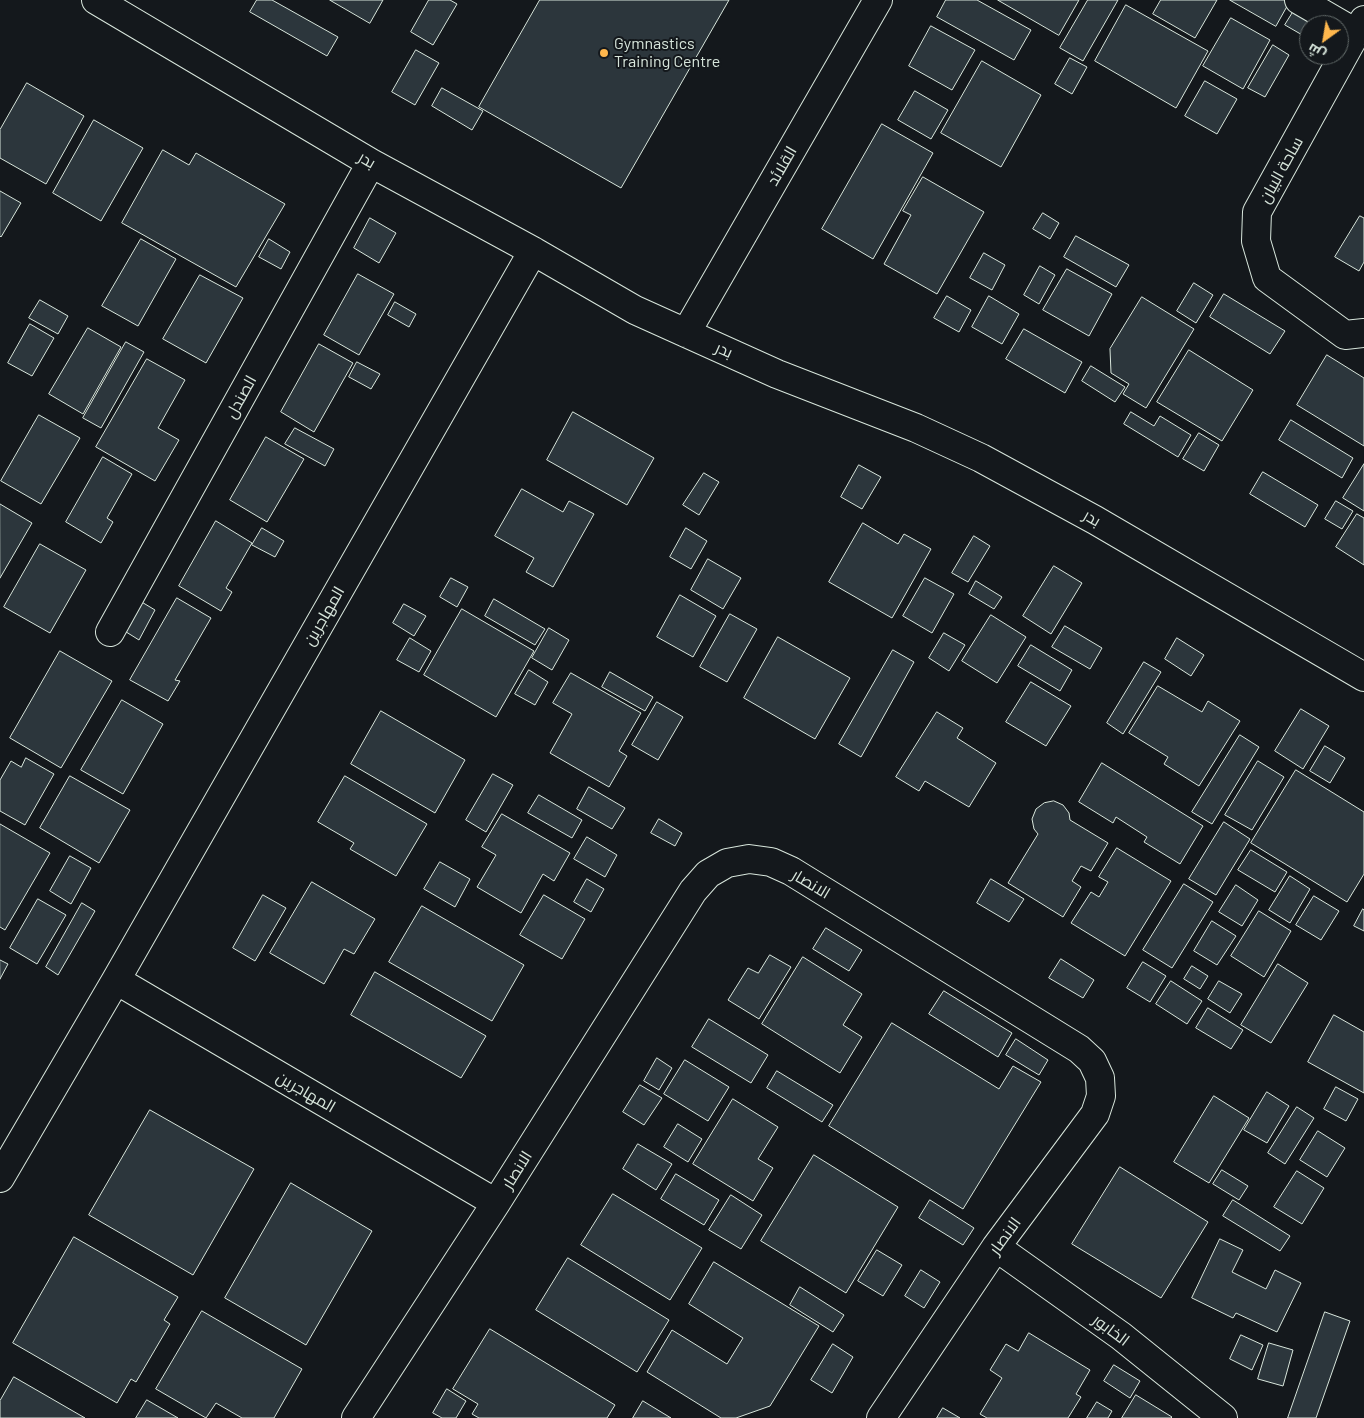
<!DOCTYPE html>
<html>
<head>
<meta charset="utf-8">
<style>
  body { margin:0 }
  #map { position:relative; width:1364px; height:1418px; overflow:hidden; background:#14181c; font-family:Barlow,Cairo,sans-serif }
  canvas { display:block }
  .north { position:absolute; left:1299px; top:15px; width:50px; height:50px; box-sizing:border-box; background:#14181c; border:1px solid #626a69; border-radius:50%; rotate:212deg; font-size:14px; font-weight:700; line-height:20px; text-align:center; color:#d8e6dc }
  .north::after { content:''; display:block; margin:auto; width:18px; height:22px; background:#ffb74d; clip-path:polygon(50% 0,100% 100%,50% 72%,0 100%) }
</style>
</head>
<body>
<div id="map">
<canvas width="1364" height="1418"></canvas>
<div class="north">ش</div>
</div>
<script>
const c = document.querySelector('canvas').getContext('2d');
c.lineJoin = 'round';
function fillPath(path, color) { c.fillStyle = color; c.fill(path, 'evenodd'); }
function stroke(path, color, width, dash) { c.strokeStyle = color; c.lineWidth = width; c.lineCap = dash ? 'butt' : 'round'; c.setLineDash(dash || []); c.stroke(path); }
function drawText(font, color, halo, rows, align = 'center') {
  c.font = font + ' Barlow,Cairo,sans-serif'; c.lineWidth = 4; c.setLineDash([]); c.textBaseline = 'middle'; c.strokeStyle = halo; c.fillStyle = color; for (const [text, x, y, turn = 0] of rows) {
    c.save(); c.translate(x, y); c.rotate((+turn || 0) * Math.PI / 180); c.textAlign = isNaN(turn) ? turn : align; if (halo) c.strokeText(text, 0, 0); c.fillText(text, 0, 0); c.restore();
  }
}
const building = new Path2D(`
  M257,0H272L338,37L327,56L250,12Z
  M330,0H383L370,23Z
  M429,0H450L457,4L433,45L411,32Z
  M540,0H729L621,188L479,107Z
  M946,0H977L1031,30L1014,60L937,17Z
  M998,0H1079L1059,35Z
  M1088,0H1118L1083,61L1060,48Z
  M1161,0H1217L1195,38L1153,14Z
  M1230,0H1289L1290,1L1276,26Z
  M1126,5L1208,51L1176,108L1095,61Z
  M1295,9L1314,20L1311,25H1309V29L1304,36L1285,25Z
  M1231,18L1270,40L1243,89L1203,66Z
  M931,26L975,50L952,90L909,66Z
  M1273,45L1289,55L1265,97L1248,88Z
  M416,50L439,63L415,105L392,92Z
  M1070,58L1087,67L1072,94L1055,84Z
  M982,61L1041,95L1001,167L941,133Z
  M1205,81L1237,99L1217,134L1185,116Z
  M27,83L84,116L46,184L0,158V130Z
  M442,88L483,111L472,130L432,106Z
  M915,91L948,110L931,139L898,120Z
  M94,120L143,148L101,221L53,193Z
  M882,124L933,153L873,259L822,229Z
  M163,150L189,165L196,153L285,204L236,287L122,223Z
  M923,177L984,212L937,294L884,264L911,215L903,211Z
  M0,191L21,203L1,237L0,236Z
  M1043,213L1059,223L1050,239L1033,229Z
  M1360,216L1364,218V262L1359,271L1335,257Z
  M370,218L396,233L379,263L354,248Z
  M1076,236L1129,265L1116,287L1064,257Z
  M141,239L176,259L138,326L102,306Z
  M269,239L290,252L281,269L259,257Z
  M984,253L1005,265L992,290L970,278Z
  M1040,266L1055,275L1039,304L1024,295Z
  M1067,269L1112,294L1089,336L1043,310Z
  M358,274L394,294L359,355L324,335Z
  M200,275L243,298L206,363L163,339Z
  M1194,283L1213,295L1196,323L1177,311Z
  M1224,294L1285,331L1270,354L1210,317Z
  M947,296L971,310L959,332L934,318Z
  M989,296L1019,314L1002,344L972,327Z
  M1142,297L1194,329L1146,408L1123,394L1129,384L1111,373L1110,349Z
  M40,300L68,316L58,334L29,318Z
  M395,302L416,314L409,327L388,315Z
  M30,324L54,338L32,376L8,363Z
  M88,328L121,347L83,414L49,394Z
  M1024,329L1082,362L1065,393L1006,359Z
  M126,342L144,352L101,428L83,418Z
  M319,344L353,363L314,432L281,412Z
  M1189,350L1253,390L1222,441L1157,402Z
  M1327,355L1364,378V446L1297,405Z
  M147,359L185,380L158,428L179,440L155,481L96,447Z
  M357,362L380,374L371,389L349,377Z
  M1091,366L1125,387L1115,402L1082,381Z
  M573,412L654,458L627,505L547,460Z
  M1131,412L1154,426L1160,416L1191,435L1178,457L1124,424Z
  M39,415L80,438L41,504L1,481Z
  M1291,420L1353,458L1342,478L1279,440Z
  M295,428L334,449L325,466L285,444Z
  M1199,433L1219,445L1204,471L1183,459Z
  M266,437L304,459L267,522L230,500Z
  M103,457L132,474L107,518L113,522L101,543L66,522Z
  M1364,464V511L1343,498Z
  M859,465L881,477L862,509L841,497Z
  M1263,472L1318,505L1305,527L1250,494Z
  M704,473L719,482L699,515L683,505Z
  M522,489L563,512L569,501L594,514L553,587L526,572L534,558L495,536Z
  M1336,501L1353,511L1342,529L1325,519Z
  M0,504L32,523L0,578Z
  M1357,514L1364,518V565L1336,547Z
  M216,521L252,543L226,588L232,592L221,611L179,586Z
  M863,523L898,544L904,534L931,549L892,618L829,582Z
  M262,528L284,541L275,557L252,545Z
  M686,528L707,541L691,569L670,557Z
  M974,536L990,546L968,582L952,573Z
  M40,544L86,570L50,633L4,607Z
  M708,559L741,578L723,609L691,590Z
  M1054,566L1082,583L1051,634L1023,616Z
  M451,578L468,587L457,607L440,597Z
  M925,578L954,594L932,633L903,616Z
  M976,581L1002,597L994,609L969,594Z
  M680,595L716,616L693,657L657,637Z
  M177,598L211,618L175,680L180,681L168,701L130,680Z
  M494,599L545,629L535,645L485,616Z
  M140,601L155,610L139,640L123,630Z
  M404,604L426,616L414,636L393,623Z
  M462,609L534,651L496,717L424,675Z
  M730,614L757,629L727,682L700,667Z
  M991,615L1026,637L997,683L962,661Z
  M1065,626L1102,648L1090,669L1052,647Z
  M549,628L569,640L552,670L532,658Z
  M944,633L965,645L949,671L929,658Z
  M778,637L850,678L815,739L744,698Z
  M410,638L431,651L419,672L397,660Z
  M1177,638L1204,655L1191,676L1165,659Z
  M1031,645L1072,670L1060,691L1018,666Z
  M893,650L914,662L861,757L839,744Z
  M60,651L112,681L61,768L10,738Z
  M1144,662L1161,672L1123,734L1107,723Z
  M529,670L548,682L535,705L515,694Z
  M610,672L653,697L645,711L602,687Z
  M571,673L641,713L619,751L627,756L609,787L550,753L572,714L553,703Z
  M1031,682L1071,706L1046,746L1006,722Z
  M1158,686L1202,712L1208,701L1240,721L1199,786L1164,764L1168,757L1129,733Z
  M122,700L163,724L123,794L81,770Z
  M657,702L683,717L658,760L632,745Z
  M1301,709L1329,726L1303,769L1275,751Z
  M381,711L465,760L435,813L351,764Z
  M937,712L963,728L957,738L996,763L969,807L925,781L919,791L896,777Z
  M1240,735L1259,747L1212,824L1192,812Z
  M1325,746L1345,758L1330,783L1310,771Z
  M26,758L54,774L25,825L0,811V780L11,761L21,767Z
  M1258,761L1284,777L1252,830L1225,815Z
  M1102,763L1203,826L1180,864L1144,842L1147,837L1116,817L1113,823L1079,802Z
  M1296,770L1364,812V874L1347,902L1251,843Z
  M493,774L513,785L486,832L466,820Z
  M70,776L130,810L99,863L40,828Z
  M345,776L427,824L396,876L350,849L354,843L318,822Z
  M589,787L625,808L612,829L577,809Z
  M539,795L582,820L572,838L528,813Z
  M1054,801L1063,805L1069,813L1070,820L1108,843L1091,871L1081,866L1072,881L1081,887L1063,917L1008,883L1038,834L1034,829L1032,819L1036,809L1044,803Z
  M502,814L570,853L554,881L543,874L521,913L477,887L496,855L482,847Z
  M659,819L682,833L675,846L651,833Z
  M1224,822L1250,839L1216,895L1189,879Z
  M0,824L50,853L5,930L0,927Z
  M587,837L617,855L605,877L574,859Z
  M1117,848L1171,881L1125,956L1071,923L1091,892L1099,897L1108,882L1099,877Z
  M1251,850L1287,872L1275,892L1238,870Z
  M70,856L91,868L71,904L50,891Z
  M440,862L470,879L455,907L424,889Z
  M1290,876L1310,889L1290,923L1269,910Z
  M587,879L604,889L591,912L574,902Z
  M991,879L1024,899L1009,922L977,903Z
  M312,882L375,919L354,954L344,949L324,984L270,953Z
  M1184,884L1213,902L1172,968L1143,950Z
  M1236,885L1258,900L1242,926L1219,912Z
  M263,895L286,908L255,961L233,948Z
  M544,895L585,919L562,959L520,935Z
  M1314,896L1339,911L1321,940L1296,925Z
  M38,899L66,915L37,964L10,948Z
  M82,903L95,911L58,975L46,967Z
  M422,906L524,965L492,1021L389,962Z
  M1363,909L1364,910V931L1354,926Z
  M1259,911L1291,931L1264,977L1231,956Z
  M1212,921L1236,936L1217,965L1194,951Z
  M826,928L862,950L849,971L813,949Z
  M770,955L791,967L759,1019L728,1000L748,968L758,973Z
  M803,957L862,994L843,1025L862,1037L840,1073L762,1024Z
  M1061,959L1094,980L1083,998L1049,978Z
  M0,960L8,964L0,979Z
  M1143,962L1166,976L1150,1002L1127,988Z
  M1278,964L1308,983L1271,1043L1241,1025Z
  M1192,966L1208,976L1200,989L1184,979Z
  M375,972L486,1036L461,1078L351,1015Z
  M1171,981L1202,1001L1187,1024L1156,1004Z
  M1219,981L1242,994L1230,1013L1208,999Z
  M944,991L1012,1033L998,1057L929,1014Z
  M1208,1008L1243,1030L1231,1049L1196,1028Z
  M1334,1015L1364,1032V1093L1308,1062Z
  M709,1019L768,1055L751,1083L692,1047Z
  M892,1023L999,1089L1013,1066L1041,1082L963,1209L829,1126Z
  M1016,1039L1048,1060L1039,1075L1006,1055Z
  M657,1058L672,1068L659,1090L644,1081Z
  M685,1060L729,1087L708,1121L664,1094Z
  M777,1071L833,1105L822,1122L767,1088Z
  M640,1085L662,1098L644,1125L623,1112Z
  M1336,1087L1358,1099L1346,1121L1324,1109Z
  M1267,1092L1289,1106L1267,1143L1244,1130Z
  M1214,1096L1249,1118L1209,1183L1174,1162Z
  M733,1099L778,1127L758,1159L773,1168L753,1201L693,1164Z
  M1297,1107L1314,1118L1285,1164L1268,1153Z
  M150,1110L254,1169L193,1275L89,1215Z
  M678,1124L702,1139L688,1162L664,1147Z
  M1318,1131L1345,1148L1327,1177L1300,1160Z
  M638,1144L672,1164L656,1190L623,1169Z
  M814,1155L898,1207L846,1293L761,1241Z
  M1120,1167L1208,1222L1161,1298L1072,1244Z
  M1222,1170L1248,1186L1239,1200L1213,1184Z
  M1297,1171L1324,1188L1302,1224L1274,1207Z
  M676,1174L719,1200L704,1225L661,1199Z
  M291,1183L372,1231L306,1345L225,1298Z
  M613,1194L702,1248L670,1300L581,1245Z
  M731,1195L762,1215L741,1249L709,1230Z
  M930,1200L974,1228L963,1245L919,1218Z
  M1233,1200L1290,1236L1280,1251L1223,1216Z
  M74,1237L178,1297L164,1320L170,1324L136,1382L131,1379L117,1403L13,1343Z
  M1220,1239L1243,1250L1232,1272L1266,1289L1275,1270L1301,1283L1277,1332L1236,1313L1233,1318L1192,1298Z
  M877,1250L902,1265L883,1296L858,1281Z
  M568,1258L669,1320L637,1372L536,1310Z
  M714,1262L819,1326L770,1406L736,1418H721L647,1372L672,1330L727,1364L743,1338L689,1304Z
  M921,1270L940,1282L924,1308L905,1296Z
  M800,1287L844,1315L833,1332L790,1305Z
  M202,1311L302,1369L274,1418H242L216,1403L206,1418L156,1389Z
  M1325,1312L1350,1321L1316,1418H1288Z
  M490,1329L615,1405L607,1418H479L472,1414L478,1404L453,1389Z
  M1029,1333L1090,1370L1076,1394L1081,1397L1068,1418H987L980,1414L1002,1378L990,1370L1006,1344L1018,1351Z
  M1241,1335L1263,1345L1252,1370L1230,1359Z
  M1269,1343L1293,1350L1283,1386L1258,1379Z
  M833,1344L853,1357L832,1393L811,1380Z
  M1114,1365L1140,1381L1130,1398L1104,1381Z
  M14,1377L85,1418H0V1401Z
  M447,1389L466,1401L456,1418H442L433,1413Z
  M1136,1395L1172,1417L1171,1418H1122Z
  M147,1400L178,1418H136Z
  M643,1401L671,1418H633Z
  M1097,1402L1112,1411L1108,1418H1087Z
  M943,1408L960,1418H937Z`);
const street = new Path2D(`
  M96,0L371,163L533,251L635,310L777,374L916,428L981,458L1095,520L1364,677
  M1299,0L1356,33
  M1364,20L1356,33L1257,212L1256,241L1267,278L1345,335L1364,333
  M686,333L878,0
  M110,632L371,163
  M116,980L496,1203
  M0,1178L116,980L533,251
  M996,1247L1121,1336L1223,1418
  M356,1418L496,1203L693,891L708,874L727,863L749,859L771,862L791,871L1079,1049L1092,1061L1100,1078L1101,1096L1095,1114L996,1247L881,1418`);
const markers = [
  [604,53,5,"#ffb74d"]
];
const poiNames = [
  ["Gymnastics",614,44],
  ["Training Centre",614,62]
];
const streetNames = [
  ["بدر",367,160,30],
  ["القلائد",782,166,-60],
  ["ساحة البيان",1281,170,-61],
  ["بدر",724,350,24],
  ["الصندل",241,397,-61],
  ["بدر",1092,518,30],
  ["المهاجرين",324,616,-60],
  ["الانصار",811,884,31],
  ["المهاجرين",306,1092,30],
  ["الانصار",517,1170,-58],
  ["الانصار",1005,1236,-54],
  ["الخابور",1111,1330,37]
];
fillPath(building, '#2c363c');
stroke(building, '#d8e6dc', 1);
stroke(street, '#d8e6dc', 30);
stroke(street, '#14181c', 28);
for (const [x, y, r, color] of markers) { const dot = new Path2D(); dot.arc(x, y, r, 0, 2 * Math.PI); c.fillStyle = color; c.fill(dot); stroke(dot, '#14181c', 2); }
drawText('16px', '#d8e6dc', '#14181c', poiNames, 'left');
drawText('16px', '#d8e6dc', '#14181c', streetNames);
</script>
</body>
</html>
